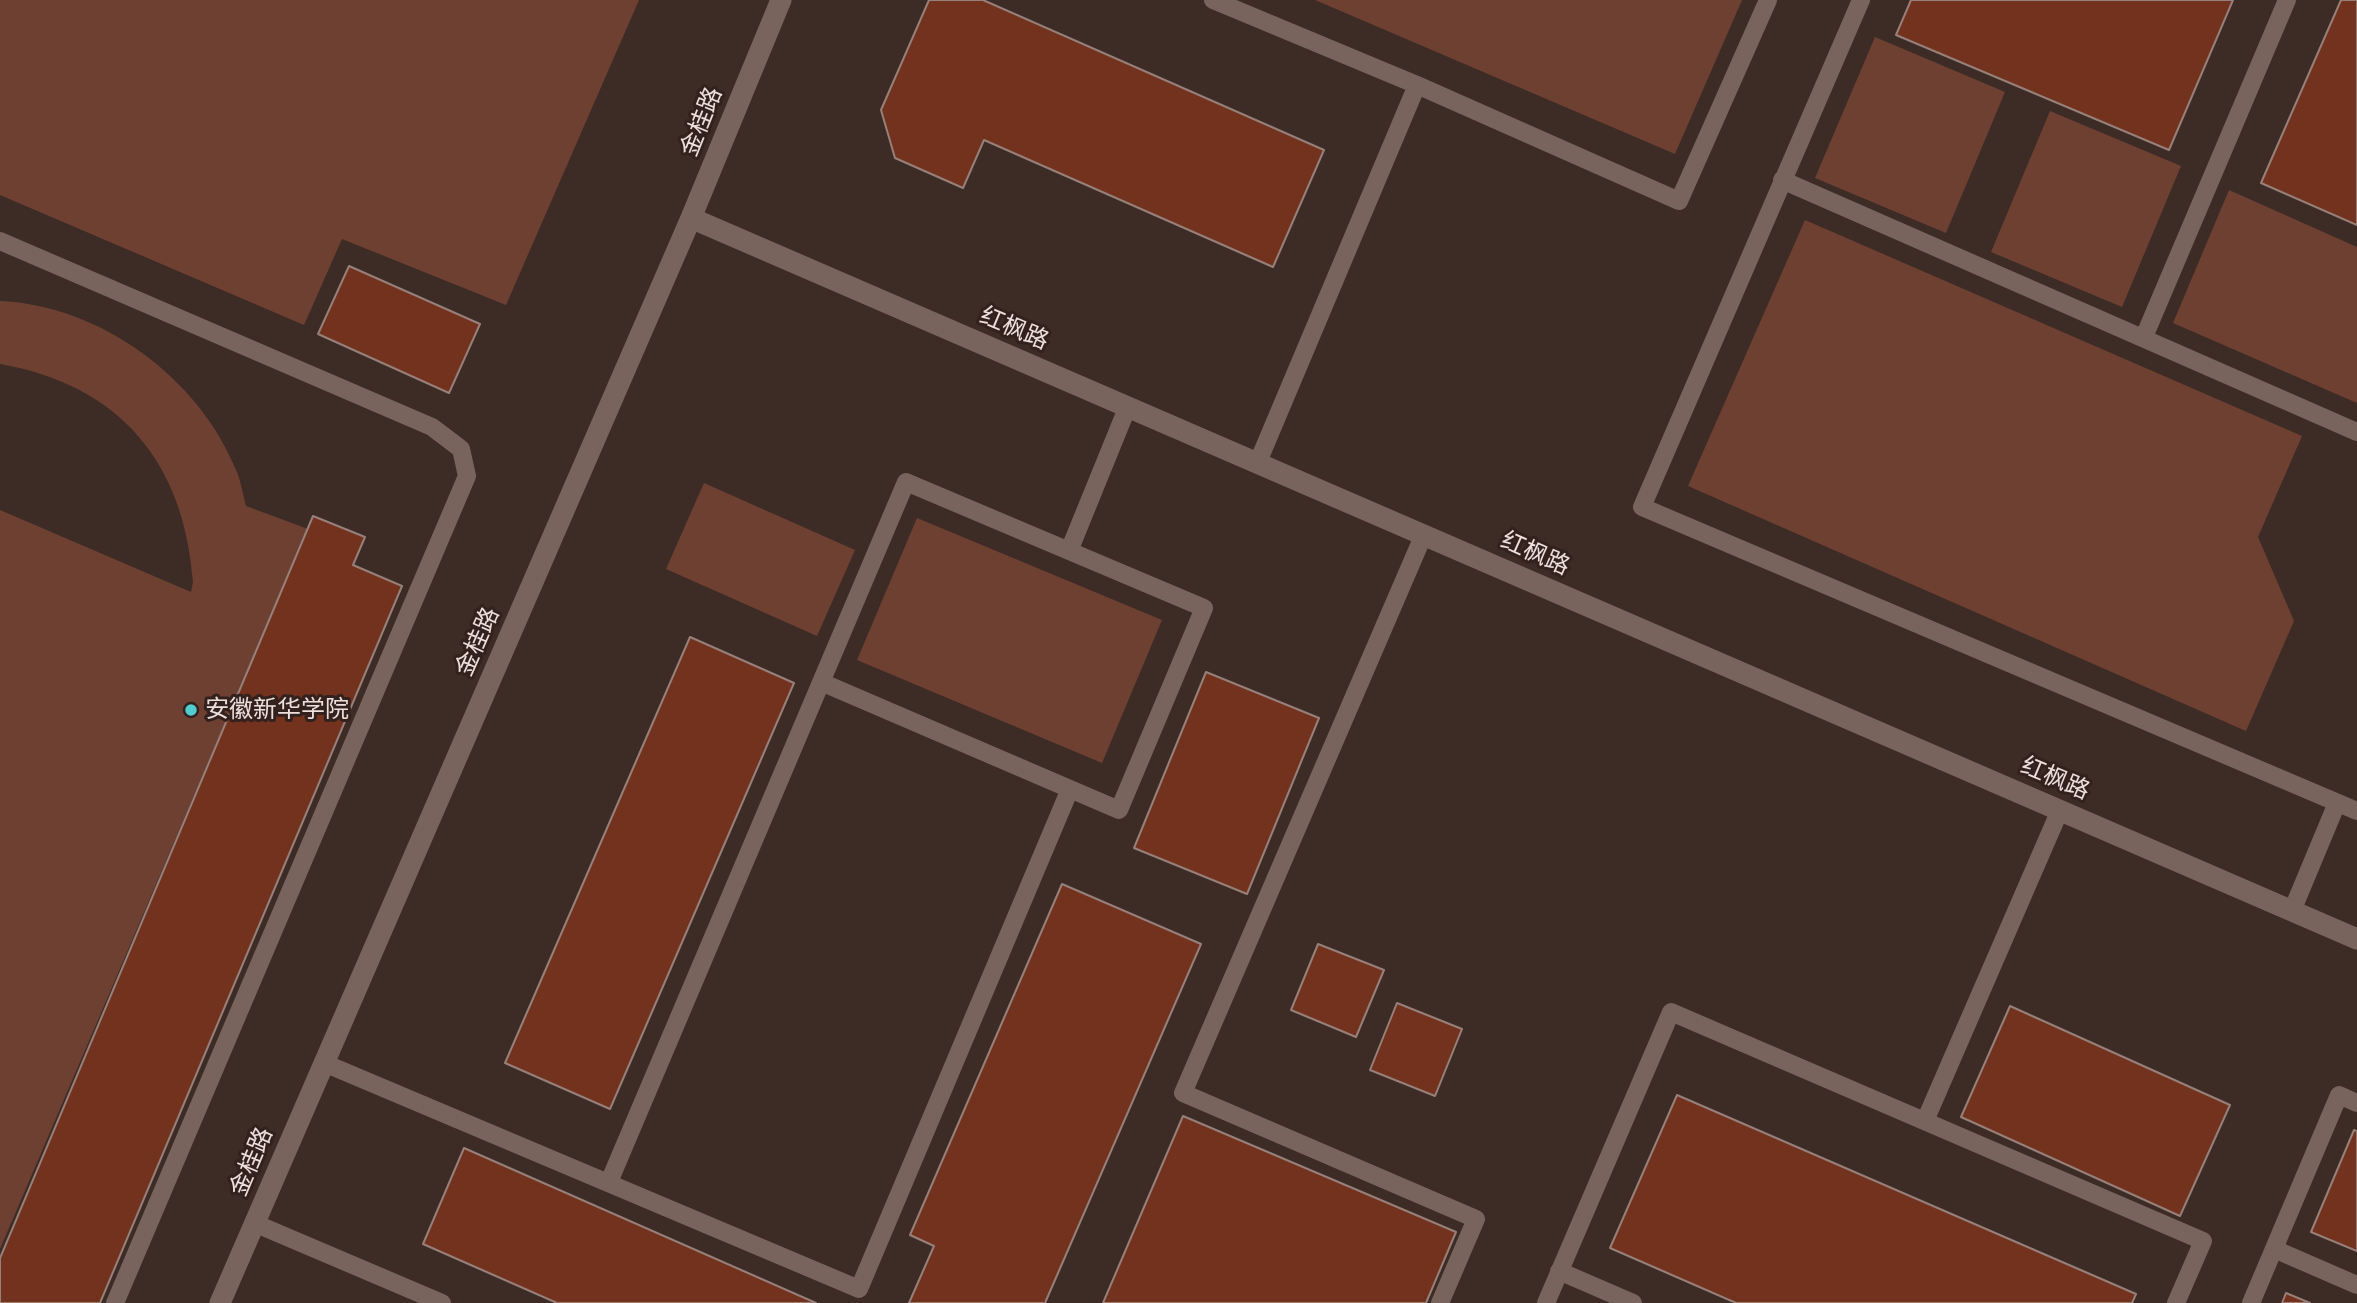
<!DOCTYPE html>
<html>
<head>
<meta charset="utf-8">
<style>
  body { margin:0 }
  canvas { display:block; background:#3d2b25 }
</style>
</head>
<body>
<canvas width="2357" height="1303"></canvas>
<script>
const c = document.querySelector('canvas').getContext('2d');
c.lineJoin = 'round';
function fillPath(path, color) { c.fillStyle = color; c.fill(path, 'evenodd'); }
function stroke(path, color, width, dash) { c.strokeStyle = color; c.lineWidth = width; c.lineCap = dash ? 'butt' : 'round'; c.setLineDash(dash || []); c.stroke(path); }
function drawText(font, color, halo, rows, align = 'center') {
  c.font = font + ' "PT Sans Narrow","Noto Sans SC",sans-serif'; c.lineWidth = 6; c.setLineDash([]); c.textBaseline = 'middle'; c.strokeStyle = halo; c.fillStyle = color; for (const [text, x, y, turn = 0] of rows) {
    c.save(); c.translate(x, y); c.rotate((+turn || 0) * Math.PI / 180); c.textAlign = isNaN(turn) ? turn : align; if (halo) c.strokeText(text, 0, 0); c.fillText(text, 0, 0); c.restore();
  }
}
const green = new Path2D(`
  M0,0H639L506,305L342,239L304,325L0,195Z
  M1315,0H1742L1675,154Z
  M1875,37L2005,92L1946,233L1815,178Z
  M2050,111L2181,166L2122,307L1991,252Z
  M2229,190L2357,247V403L2173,323Z
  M1805,220L2302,436L2258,537L2294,621L2246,731L1688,486Z
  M0,301C100,305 199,378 236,470C241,481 243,495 246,506L308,529L0,1249V510L191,592L193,582C184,462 120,385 0,364Z
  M704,483L855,550L817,636L666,569Z
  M917,518L1162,620L1102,763L857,660Z`);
const building = new Path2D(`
  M929,0H983L1324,150L1273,267L984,140L963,188L895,158L881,110Z
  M1911,0H2233L2169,150L1896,35Z
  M2341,0H2357V225L2261,183Z
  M349,266L480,324L449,393L318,334Z
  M313,516L365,537L353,565L402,586L100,1303H0V1258Z
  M690,637L794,683L610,1109L505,1063Z
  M1206,672L1319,718L1247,894L1134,848Z
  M1062,884L1201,944L1045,1303H909L934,1246L910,1235Z
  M1318,944L1384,970L1356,1037L1291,1010Z
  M1397,1003L1462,1029L1435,1096L1370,1070Z
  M2010,1006L2230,1105L2180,1216L1961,1117Z
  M1677,1095L2136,1294L2132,1303H1736L1610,1248Z
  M1183,1116L1456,1232L1426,1303H1103Z
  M2354,1130L2357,1131V1251L2311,1232Z
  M464,1148L816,1303H557L423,1244Z
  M2286,1293L2310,1303H2282Z`);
const lane = new Path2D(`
  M1213,0L1417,85L1258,462
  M1861,0L1642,507L2357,811
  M1417,85L1679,201L1768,0
  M1782,180L2357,432
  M0,241L432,427L461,449L467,476L115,1303
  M2144,337L2287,0
  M1424,534L1183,1093L1476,1219L1440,1303
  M1069,551L1128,406
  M821,682L1070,789
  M2292,911L2337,803
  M324,1063L859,1289L1070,789L1119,810L1204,608L906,482L609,1182
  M1925,1121L2060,810
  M254,1223L442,1303
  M2274,1249L2357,1285
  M1559,1271L1633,1303
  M1546,1303L1671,1012L2203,1241L2176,1303
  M2251,1303L2339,1095L2357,1103`);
const secondary = new Path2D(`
  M691,218L2357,939
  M220,1303L691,218L781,0`);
const markers = [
  [191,710,7,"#52cdcf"]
];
const streetNames = [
  ["金桂路",702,122,-68],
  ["红枫路",1014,329,23],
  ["红枫路",1535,554,24],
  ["金桂路",478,642,-66],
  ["红枫路",2055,779,23],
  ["金桂路",252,1162,-67]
];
const poiNames = [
  ["安徽新华学院",205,710]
];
fillPath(green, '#6d4032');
fillPath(building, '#73321e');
stroke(building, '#968079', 2);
stroke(lane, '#78635d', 18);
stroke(secondary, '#78635d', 21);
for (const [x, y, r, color] of markers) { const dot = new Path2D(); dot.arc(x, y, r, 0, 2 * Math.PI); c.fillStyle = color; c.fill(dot); stroke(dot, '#32211c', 2.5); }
drawText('24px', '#ecdfdc', '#32211c', streetNames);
drawText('24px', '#ecdfdc', '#32211c', poiNames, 'left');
</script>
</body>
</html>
